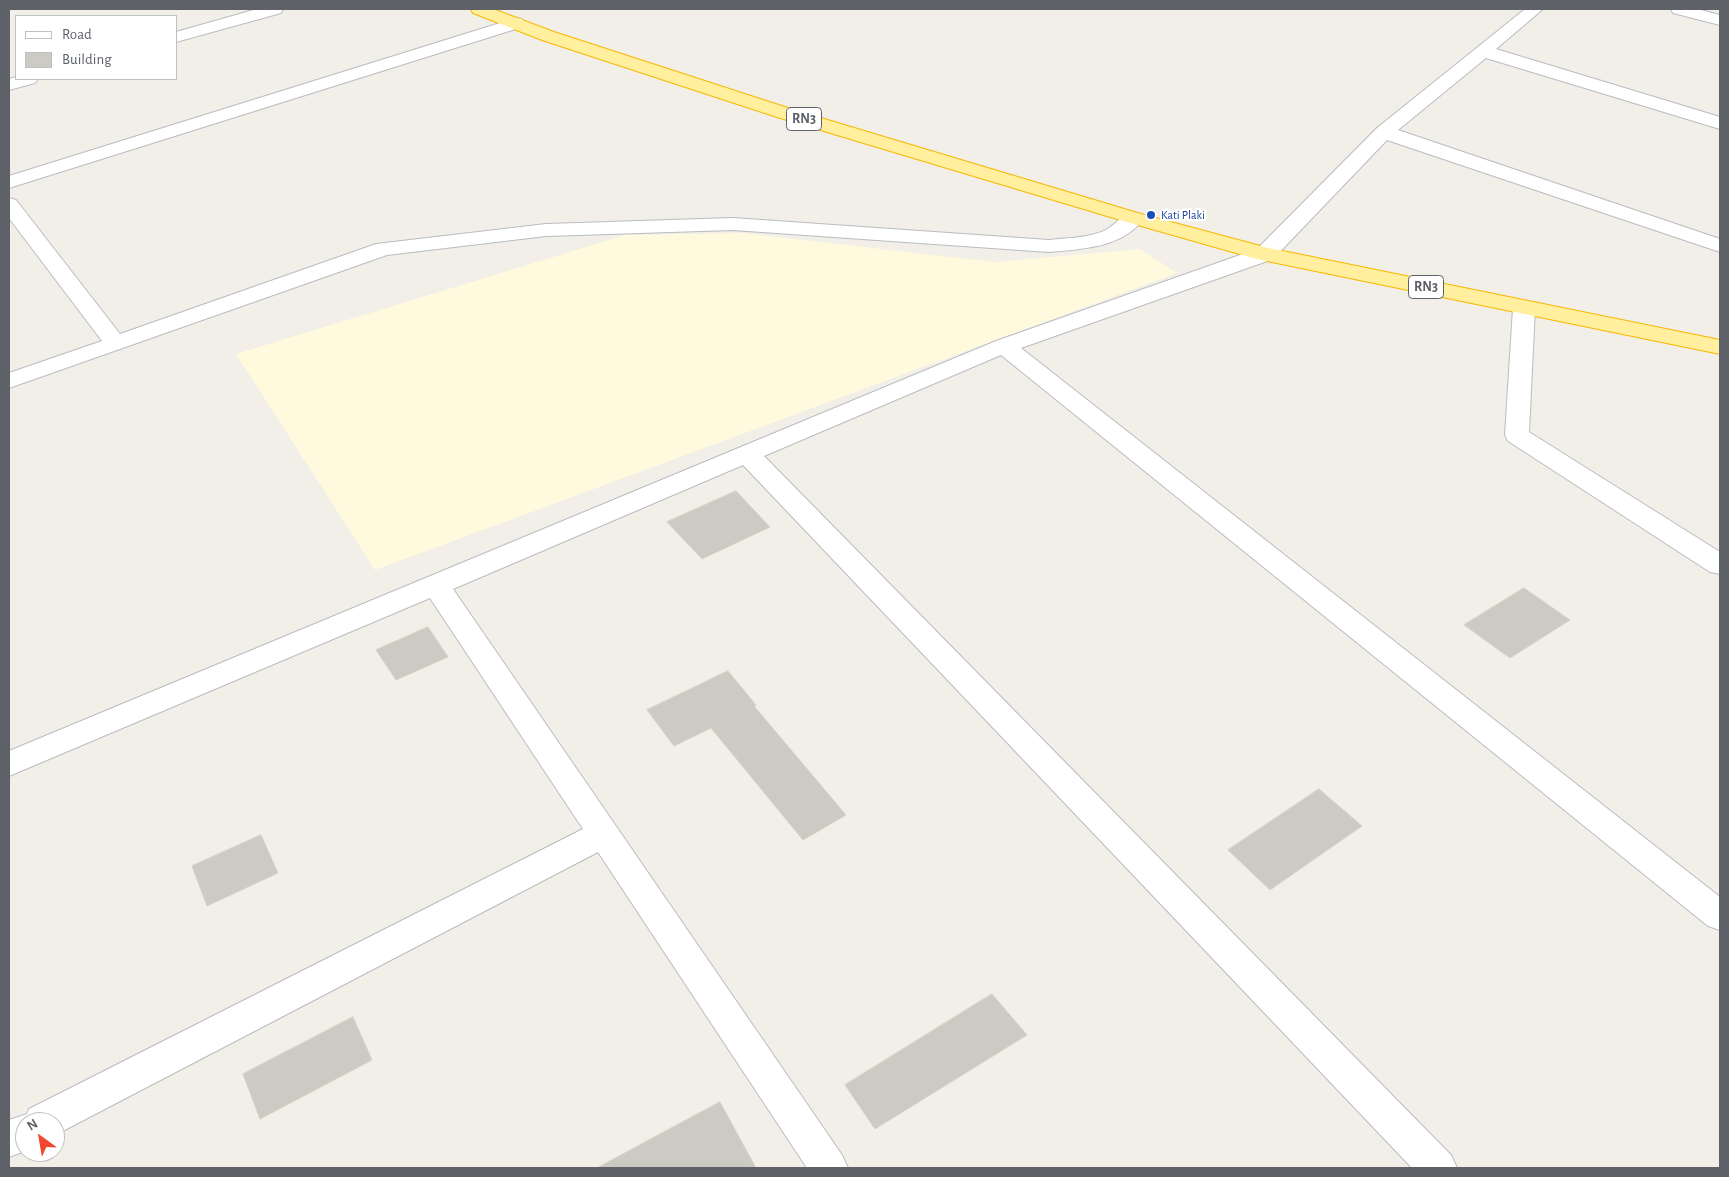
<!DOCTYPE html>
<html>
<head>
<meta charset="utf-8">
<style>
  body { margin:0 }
  #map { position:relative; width:1729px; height:1177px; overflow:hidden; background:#f1efe7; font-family:"Alegreya Sans",sans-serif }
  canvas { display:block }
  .frame { position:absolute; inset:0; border:10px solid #5e6268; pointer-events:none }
  .legend { position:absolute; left:15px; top:15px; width:162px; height:65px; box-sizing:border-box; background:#fff; border:1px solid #bfc0c3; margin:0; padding:6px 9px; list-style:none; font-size:15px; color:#5e6268 }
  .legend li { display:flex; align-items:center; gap:10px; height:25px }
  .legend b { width:25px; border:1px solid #bfc0c3 }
  .north { position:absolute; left:15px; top:1112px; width:50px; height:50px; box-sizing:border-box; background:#fff; border:1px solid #bfc0c3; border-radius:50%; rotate:328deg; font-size:14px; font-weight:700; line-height:20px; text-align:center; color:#5e6268 }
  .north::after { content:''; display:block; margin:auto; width:18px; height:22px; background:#f1472e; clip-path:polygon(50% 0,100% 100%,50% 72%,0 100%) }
</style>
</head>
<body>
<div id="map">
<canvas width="1729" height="1177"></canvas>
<div class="frame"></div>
<ul class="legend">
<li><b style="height:6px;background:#fff"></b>Road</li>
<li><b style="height:14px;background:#cccbc3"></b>Building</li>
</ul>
<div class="north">N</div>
</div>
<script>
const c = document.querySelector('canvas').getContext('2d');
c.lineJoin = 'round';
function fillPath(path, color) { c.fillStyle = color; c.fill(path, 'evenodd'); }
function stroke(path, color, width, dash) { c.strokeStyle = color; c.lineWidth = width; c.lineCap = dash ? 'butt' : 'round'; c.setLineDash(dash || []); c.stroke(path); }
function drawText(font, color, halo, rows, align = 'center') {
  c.font = font + ' "Alegreya Sans",sans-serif'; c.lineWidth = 4.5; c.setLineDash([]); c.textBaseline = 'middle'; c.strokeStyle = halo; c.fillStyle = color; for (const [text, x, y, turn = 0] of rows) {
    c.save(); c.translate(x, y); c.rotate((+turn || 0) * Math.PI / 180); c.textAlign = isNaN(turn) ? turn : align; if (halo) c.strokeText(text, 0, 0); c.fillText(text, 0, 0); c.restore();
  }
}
const commercial = new Path2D(`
  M742,233L995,262L1140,249L1177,273L375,570L236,354L625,235Z`);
const building = new Path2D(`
  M736,491L770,527L702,559L667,522Z
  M1524,588L1570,620L1510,658L1464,625Z
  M428,627L448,657L396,680L376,650Z
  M728,671L756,705L754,706L846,815L803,840L711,728L674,746L647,710Z
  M1319,789L1362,826L1270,890L1228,850Z
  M261,835L278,873L207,906L192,866Z
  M992,994L1027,1035L875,1129L845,1085Z
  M353,1017L372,1060L260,1119L243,1074Z
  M720,1102L756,1168H597Z`);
const minor = new Path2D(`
  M257,9H283L281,13L176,42V32Z
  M1525,9H1543L1496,49L1720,117V129L1486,58L1398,130L1720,239V252L1387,140L1273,259L1021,348L1720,897V930L1708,926L1001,355L764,456L1451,1155L1457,1168H1412L743,465L453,589L842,1155L848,1168H807L598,852L55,1135V1122H25V1151L9,1157V1120L27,1114L29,1109L583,829L430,598L9,776V751L996,341L1257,249L1377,128Z
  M1671,9H1697L1720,15V25L1673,13Z
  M516,18L522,19L525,23L522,27L9,188V176Z
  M16,77V79H38L35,83L9,90V79Z
  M9,198L16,200L120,334L376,244L546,224L733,218L1049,240C1067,238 1087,238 1104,231C1118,224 1124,209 1141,214L1144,218C1123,248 1082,249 1049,252L733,230L546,236L387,255L9,388V373L102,341L9,218Z
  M1524,301L1532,303L1535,308L1529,432L1720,552V574L1710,572L1508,441L1505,435L1513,308L1516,303Z`);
const trunk = new Path2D(`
  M471,9H493L554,32L791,109L1141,214L1268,248L1720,340V354L1257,259L1127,222L777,117L542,40L473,13Z`);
const markers = [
  [1151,215,5,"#1a4fb4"]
];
const farTransitnames = [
  ["Kati Plaki",1161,215]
];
const shields = [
  [804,119,35],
  [1426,287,35]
];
const shieldNames = [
  ["RN3",804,119],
  ["RN3",1426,287]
];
fillPath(commercial, '#fff9de');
fillPath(building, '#cccbc3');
stroke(building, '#d6d2c5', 1);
stroke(minor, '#b9bcc1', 2);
stroke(trunk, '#f8b700', 2);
fillPath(minor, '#fff');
fillPath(trunk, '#ffef9f');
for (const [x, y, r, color] of markers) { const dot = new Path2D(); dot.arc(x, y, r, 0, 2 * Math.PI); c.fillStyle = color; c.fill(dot); stroke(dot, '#fff', 2); }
drawText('12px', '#164399', '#fff', farTransitnames, 'left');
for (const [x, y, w] of shields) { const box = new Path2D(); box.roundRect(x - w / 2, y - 11.5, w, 23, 4); c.fillStyle = '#fff'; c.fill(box); stroke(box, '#5e6268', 1); }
drawText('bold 14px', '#5e6268', null, shieldNames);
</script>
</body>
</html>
